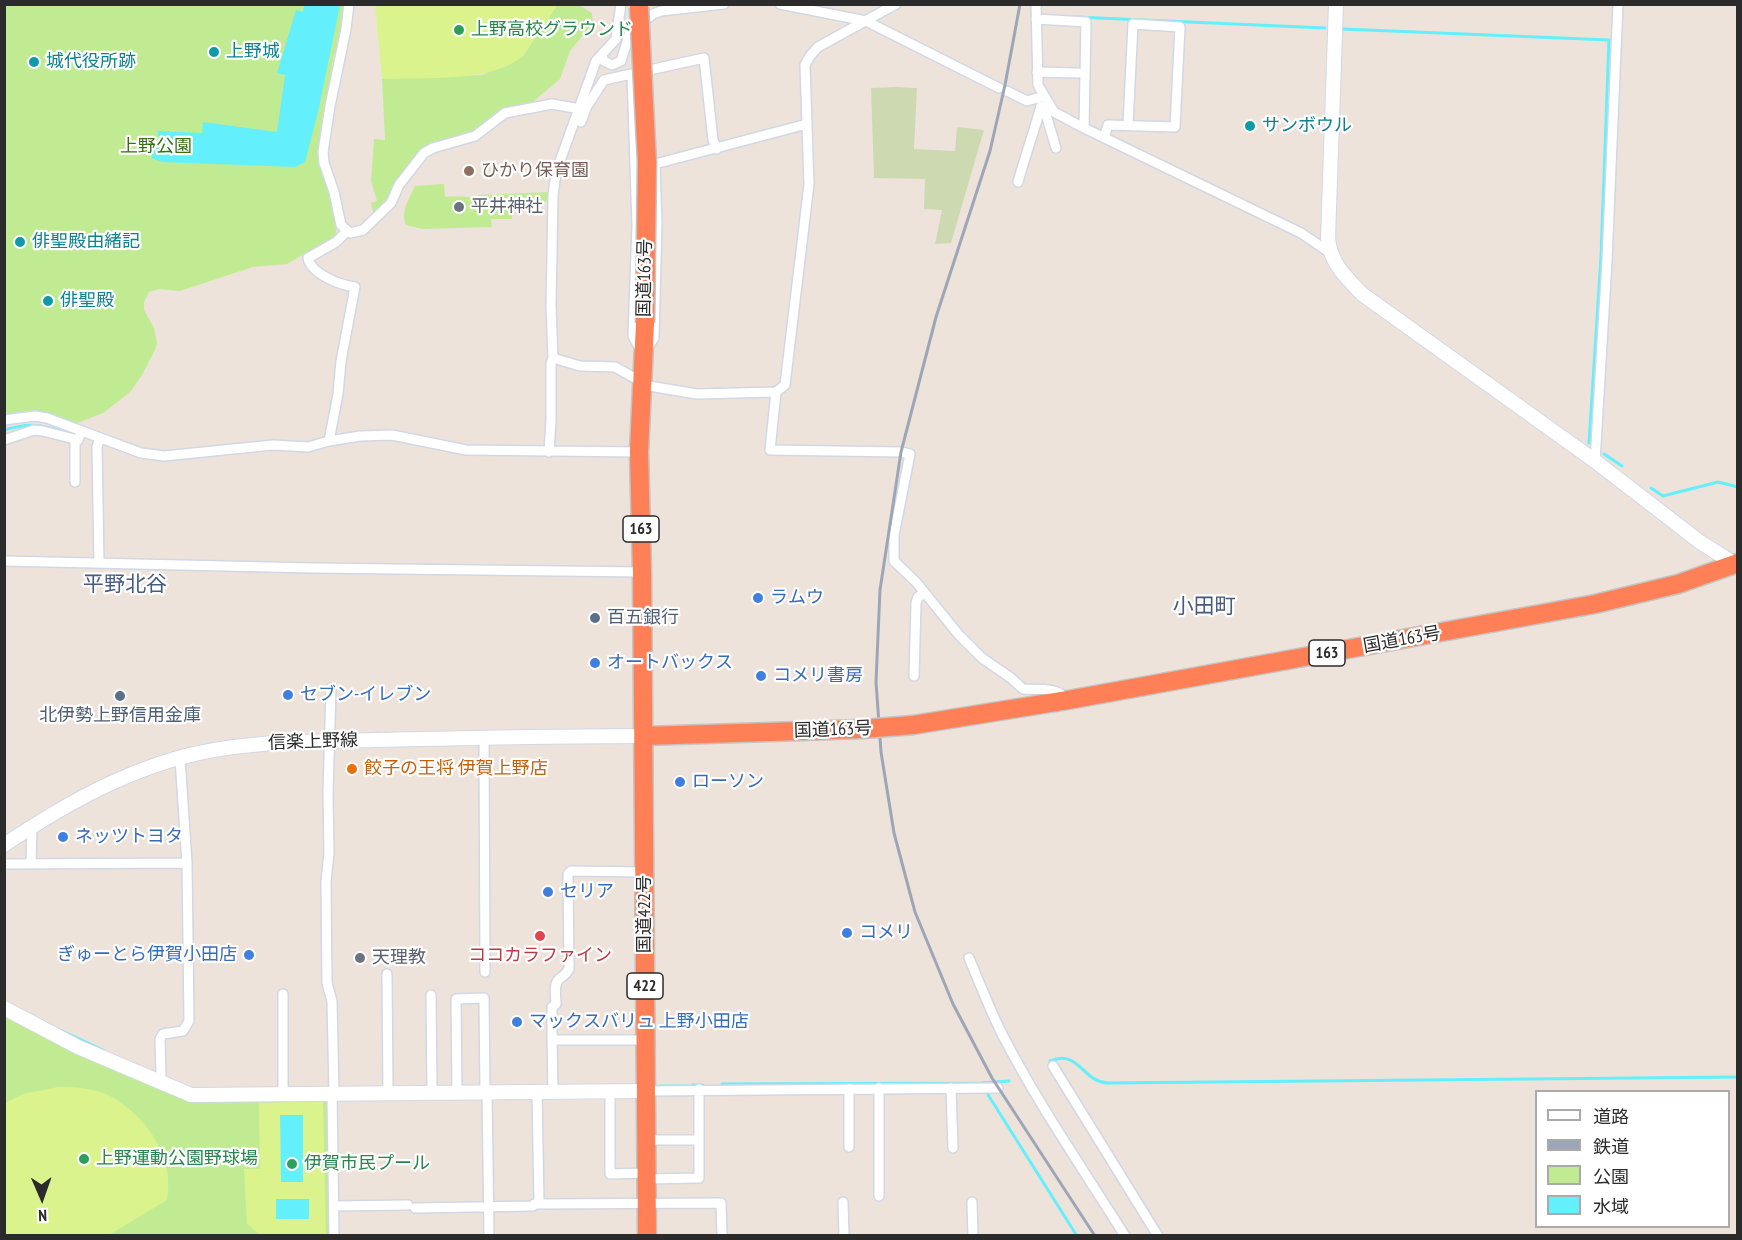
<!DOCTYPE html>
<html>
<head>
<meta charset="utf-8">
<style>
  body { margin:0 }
  #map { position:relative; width:1742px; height:1240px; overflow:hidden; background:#eee3db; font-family:"PT Sans Narrow","Noto Sans JP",sans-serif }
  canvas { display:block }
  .frame { position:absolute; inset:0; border:6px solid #2b2b2b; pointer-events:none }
  .legend { position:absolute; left:1535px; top:1090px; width:195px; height:138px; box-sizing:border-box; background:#fff; border:2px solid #aaa; margin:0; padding:8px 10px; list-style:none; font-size:18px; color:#2b2b2b }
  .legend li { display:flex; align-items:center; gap:12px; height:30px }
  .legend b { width:30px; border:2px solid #aaa }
  .north { position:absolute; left:12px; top:1168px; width:60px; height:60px; -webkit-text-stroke:4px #fff; paint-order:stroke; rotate:178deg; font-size:16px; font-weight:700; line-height:24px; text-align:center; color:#2b2b2b }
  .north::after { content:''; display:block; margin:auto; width:21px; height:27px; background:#2b2b2b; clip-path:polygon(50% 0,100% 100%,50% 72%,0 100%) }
</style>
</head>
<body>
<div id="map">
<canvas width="1742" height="1240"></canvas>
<div class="frame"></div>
<ul class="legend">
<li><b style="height:8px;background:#fff"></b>道路</li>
<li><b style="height:8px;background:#9da6b7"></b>鉄道</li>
<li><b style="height:16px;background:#c1eb92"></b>公園</li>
<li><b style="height:16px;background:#63effc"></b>水域</li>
</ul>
<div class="north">N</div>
</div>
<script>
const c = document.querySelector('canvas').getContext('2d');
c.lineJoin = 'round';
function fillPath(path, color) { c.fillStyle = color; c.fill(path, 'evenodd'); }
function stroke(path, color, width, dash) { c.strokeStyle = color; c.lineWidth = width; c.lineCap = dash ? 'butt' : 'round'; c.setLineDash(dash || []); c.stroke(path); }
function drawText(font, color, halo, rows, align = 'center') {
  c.font = font + ' "PT Sans Narrow","Noto Sans JP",sans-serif'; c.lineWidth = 4.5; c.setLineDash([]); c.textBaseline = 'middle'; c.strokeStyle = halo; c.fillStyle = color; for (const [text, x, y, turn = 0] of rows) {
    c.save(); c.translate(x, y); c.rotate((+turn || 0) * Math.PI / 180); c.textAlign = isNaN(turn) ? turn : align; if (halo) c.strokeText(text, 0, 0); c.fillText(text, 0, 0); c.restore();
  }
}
const green = new Path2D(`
  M4,5H344L340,42L334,55L326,105V115L320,142L319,164L330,195L337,235L333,238L287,264L253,267L180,291L159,289L149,292L144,302V310L154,328L157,343L155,350L142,375L131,391L120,400L103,413L77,423L37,411L5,414Z
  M557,5H579L592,13L593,23L570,51L560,79L529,105L474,133L432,144L392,196L374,216L371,203L377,201L371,181L374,139L385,140L382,79L482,75L523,56Z
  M444,184L445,197C457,196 467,197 478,198V195L550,192V201L512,204V219H491L492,227L422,229L406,225C400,212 410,197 415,186Z
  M5,1009L182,1093L328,1097L332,1235H5Z`);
const cemetery = new Path2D(`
  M896,87L917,88L914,149L955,151L957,127L984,130L951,243L935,244L942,210L924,209L925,179L874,178L871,88Z`);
const pitch = new Path2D(`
  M375,5V4L557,5L523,56C491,83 423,77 382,79Z
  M58,1087C76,1087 96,1088 112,1097C148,1118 175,1158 167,1200L109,1235H7L4,1228L5,1103L23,1094Z
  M323,1101L326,1235H260L247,1224L244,1169H260L259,1103Z`);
const water = new Path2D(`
  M304,5H340L318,112L305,162L295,167L162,162L152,158V149L160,142L157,131L202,133L203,122L277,132L285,75L277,73L296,10L303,12Z
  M280,1115H303V1182H281Z
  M276,1199H309V1219H276Z`);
const stream = new Path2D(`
  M1076,17L1325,28
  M1343,29L1609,40L1601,257L1589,443
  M4,430C33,422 41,425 69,433
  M1604,454L1622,466
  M1651,488L1663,496L1718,482L1738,487
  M60,1030L105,1051
  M1050,1061C1079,1049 1082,1081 1107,1083L1738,1077
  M722,1084L981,1083L1009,1081
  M692,1085H703
  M660,1086H688
  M985,1090L1077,1236`);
const street = new Path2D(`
  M349,4L346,29L330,106L323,152L324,163L334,192L341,225L350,233L363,230L391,203L399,185L424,153L433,148L475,136L505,113L552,104L580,109
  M621,4L616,39L596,61L556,172L553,196L551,306L553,358L580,366L615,367L649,386L697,394L776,392L785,385L809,184L805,65L810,56L818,47L896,4
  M780,4L866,21L999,88
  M1036,4L1038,85L1054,112L1082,127L1301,233L1329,252
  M1036,19L1086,22L1084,128
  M602,56L604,61L612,65L621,61L630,32L653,14L661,11L724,4
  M1037,72L1078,73
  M632,75L637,225L633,336L640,349
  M1007,91L1027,101L1044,96
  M1044,108L1056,148
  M581,122L587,106L604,80L704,58L713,140L717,149
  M1104,138L1108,125L1175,127L1180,27L1133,24L1128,124
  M655,164L807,124
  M1018,182C1025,156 1034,132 1041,106
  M648,347L654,338L657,223L655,165
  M776,392L770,450L901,452L910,454L894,535V561L916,582L959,635L982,658L1011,678L1023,689C1037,690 1056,687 1066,698
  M4,420L35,416L47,418L141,453L164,456L273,445L308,447L329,441L360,436L392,435L466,450L639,452
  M4,440L34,430L43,431L78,440L81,431
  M75,440V482
  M329,441L338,394L341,361L355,287C340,285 311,274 308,258L336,242L346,232
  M549,452L551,420V363L553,358
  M1595,461L1607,261L1618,4
  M4,561L314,568L642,572
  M99,563L97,447L100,438
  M914,676L916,603L918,597L925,593
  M331,688L328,793L329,853L326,881L327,983L332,1001L334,1093
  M484,737L485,972
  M4,864L187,863
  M31,864L32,826
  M644,872L571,871L568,874L569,969C566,975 564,975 559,979C553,985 556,997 556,1004L552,1007V1036L555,1040H646
  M969,958C980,984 990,1010 1002,1034C1038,1104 1083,1169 1125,1236
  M387,974L388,1093
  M431,995L432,1092
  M552,1036L553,1092
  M1053,1066L1158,1236
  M157,1082L161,1075L160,1039L163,1034L183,1031L189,1021L187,863L180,758
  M879,1088V1196
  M951,1088L953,1148
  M849,1089V1147
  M610,1091V1174L647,1173
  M646,1091L998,1088
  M457,1092L456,999L484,998L485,1092
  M487,1092L489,1236
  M537,1092L539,1204
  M283,1093V994
  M332,1093L334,1236
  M646,1140H699
  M647,1179L699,1178V1089
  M843,1202L844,1236
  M972,1202L973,1236
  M334,1206L408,1205
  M415,1208L533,1206L534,1204L721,1203L722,1236`);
const secondary = new Path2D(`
  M1336,4L1328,238C1330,263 1346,277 1362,294L1595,461L1700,542L1738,566
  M4,845C59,808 115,776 178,758C243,740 310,742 376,740C465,738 554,736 644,736
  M4,1008L78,1047L191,1095L646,1091`);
const highway = new Path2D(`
  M645,323L639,452L642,572L647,1236
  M913,725L1068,700L1595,604L1678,584L1738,563
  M644,736L863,729`);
const rail = new Path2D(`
  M1020,4L1005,85L990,151L936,317L901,452L880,590L876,682L881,752L894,833L915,912L953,1004L992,1078L1095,1236`);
const highwayBridge = new Path2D(`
  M639,7L647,162L645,323
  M863,729L913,725`);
const markers = [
  [459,30,6,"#2e9e5b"],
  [214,52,6,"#0f9aa8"],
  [34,62,6,"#0f9aa8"],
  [1250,126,6,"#0f9aa8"],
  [469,171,6,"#8d6e63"],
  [459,207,6,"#6b7280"],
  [20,242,6,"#0f9aa8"],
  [48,301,6,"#0f9aa8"],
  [758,598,6,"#3f7fe0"],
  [595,618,6,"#5c6f8a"],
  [595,663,6,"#3f7fe0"],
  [761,676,6,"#3f7fe0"],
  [288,695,6,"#3f7fe0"],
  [120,696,6,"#5c6f8a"],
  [352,769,6,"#e8710a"],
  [680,782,6,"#3f7fe0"],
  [63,837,6,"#3f7fe0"],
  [548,892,6,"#3f7fe0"],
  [847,933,6,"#3f7fe0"],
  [540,936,6,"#e0444e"],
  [249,955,6,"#3f7fe0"],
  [360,958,6,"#6b7280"],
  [517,1022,6,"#3f7fe0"],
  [84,1159,6,"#2e9e5b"],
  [292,1164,6,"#2e9e5b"]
];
const shields = [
  [641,529,36],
  [1327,653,36],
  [645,986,36]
];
const shieldNames = [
  ["163",641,529],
  ["163",1327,653],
  ["422",645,986]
];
const leisureNames = [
  ["上野高校グラウンド",471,30],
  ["上野運動公園野球場",96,1159],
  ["伊賀市民プール",304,1164]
];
const cultureNames = [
  ["上野城",226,52],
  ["城代役所跡",46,62],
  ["サンボウル",1262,126],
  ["俳聖殿由緒記",32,242],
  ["俳聖殿",60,301]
];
const parkNames = [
  ["上野公園",156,147]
];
const educationNames = [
  ["ひかり保育園",481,171]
];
const worshipNames = [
  ["平井神社",471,207],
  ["天理教",372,958]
];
const streetNames = [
  ["国道163号",645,278,-89],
  ["国道163号",1402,640,-10],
  ["国道163号",833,730,-2],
  ["信楽上野線",313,742,-2],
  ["国道422号",645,914,-90]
];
const shopNames = [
  ["ラムウ",770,598],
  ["オートバックス",607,663],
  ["コメリ書房",773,676],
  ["セブン-イレブン",300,695],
  ["ローソン",692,782],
  ["ネッツトヨタ",75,837],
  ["セリア",560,892],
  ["コメリ",859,933],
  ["ぎゅーとら伊賀小田店",237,955,"right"],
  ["マックスバリュ 上野小田店",529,1022]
];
const serviceNames = [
  ["百五銀行",607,618],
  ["北伊勢上野信用金庫",120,716,"center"]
];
const foodNames = [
  ["餃子の王将 伊賀上野店",364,769]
];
const healthNames = [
  ["ココカラファイン",540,956]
];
const quarterNames = [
  ["平野北谷",125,585],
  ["小田町",1204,607]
];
fillPath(green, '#c1eb92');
fillPath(cemetery, '#cddab1');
fillPath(pitch, '#dbf38c');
fillPath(water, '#63effc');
stroke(stream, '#63effc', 3);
stroke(street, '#d0d8e5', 12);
stroke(secondary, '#d0d8e5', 16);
stroke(highway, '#c4c4c4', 21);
stroke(street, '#fff', 9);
stroke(secondary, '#fff', 14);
stroke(highway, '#ff8056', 18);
stroke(rail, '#9da6b7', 3);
stroke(highwayBridge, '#c4c4c4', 21, []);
stroke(highwayBridge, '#ff8056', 18);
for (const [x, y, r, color] of markers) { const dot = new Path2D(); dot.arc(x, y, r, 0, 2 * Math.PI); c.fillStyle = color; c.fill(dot); stroke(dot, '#fff', 2); }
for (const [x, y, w] of shields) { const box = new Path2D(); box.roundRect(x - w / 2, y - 13, w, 26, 4.5); c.fillStyle = '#fff'; c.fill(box); stroke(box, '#2b2b2b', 1.5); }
drawText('bold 16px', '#2b2b2b', null, shieldNames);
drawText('18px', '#27864d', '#fff', leisureNames, 'left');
drawText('18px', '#0d838f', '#fff', cultureNames, 'left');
drawText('18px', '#377012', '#fff', parkNames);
drawText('18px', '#785e54', '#fff', educationNames, 'left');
drawText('18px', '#5b616d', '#fff', worshipNames, 'left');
drawText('18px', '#2b2b2b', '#fff', streetNames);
drawText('18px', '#366cbe', '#fff', shopNames, 'left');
drawText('18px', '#4e5e75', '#fff', serviceNames, 'left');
drawText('18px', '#c56008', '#fff', foodNames, 'left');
drawText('18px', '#be3a42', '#fff', healthNames);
drawText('21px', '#465b81', '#fff', quarterNames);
</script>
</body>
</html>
